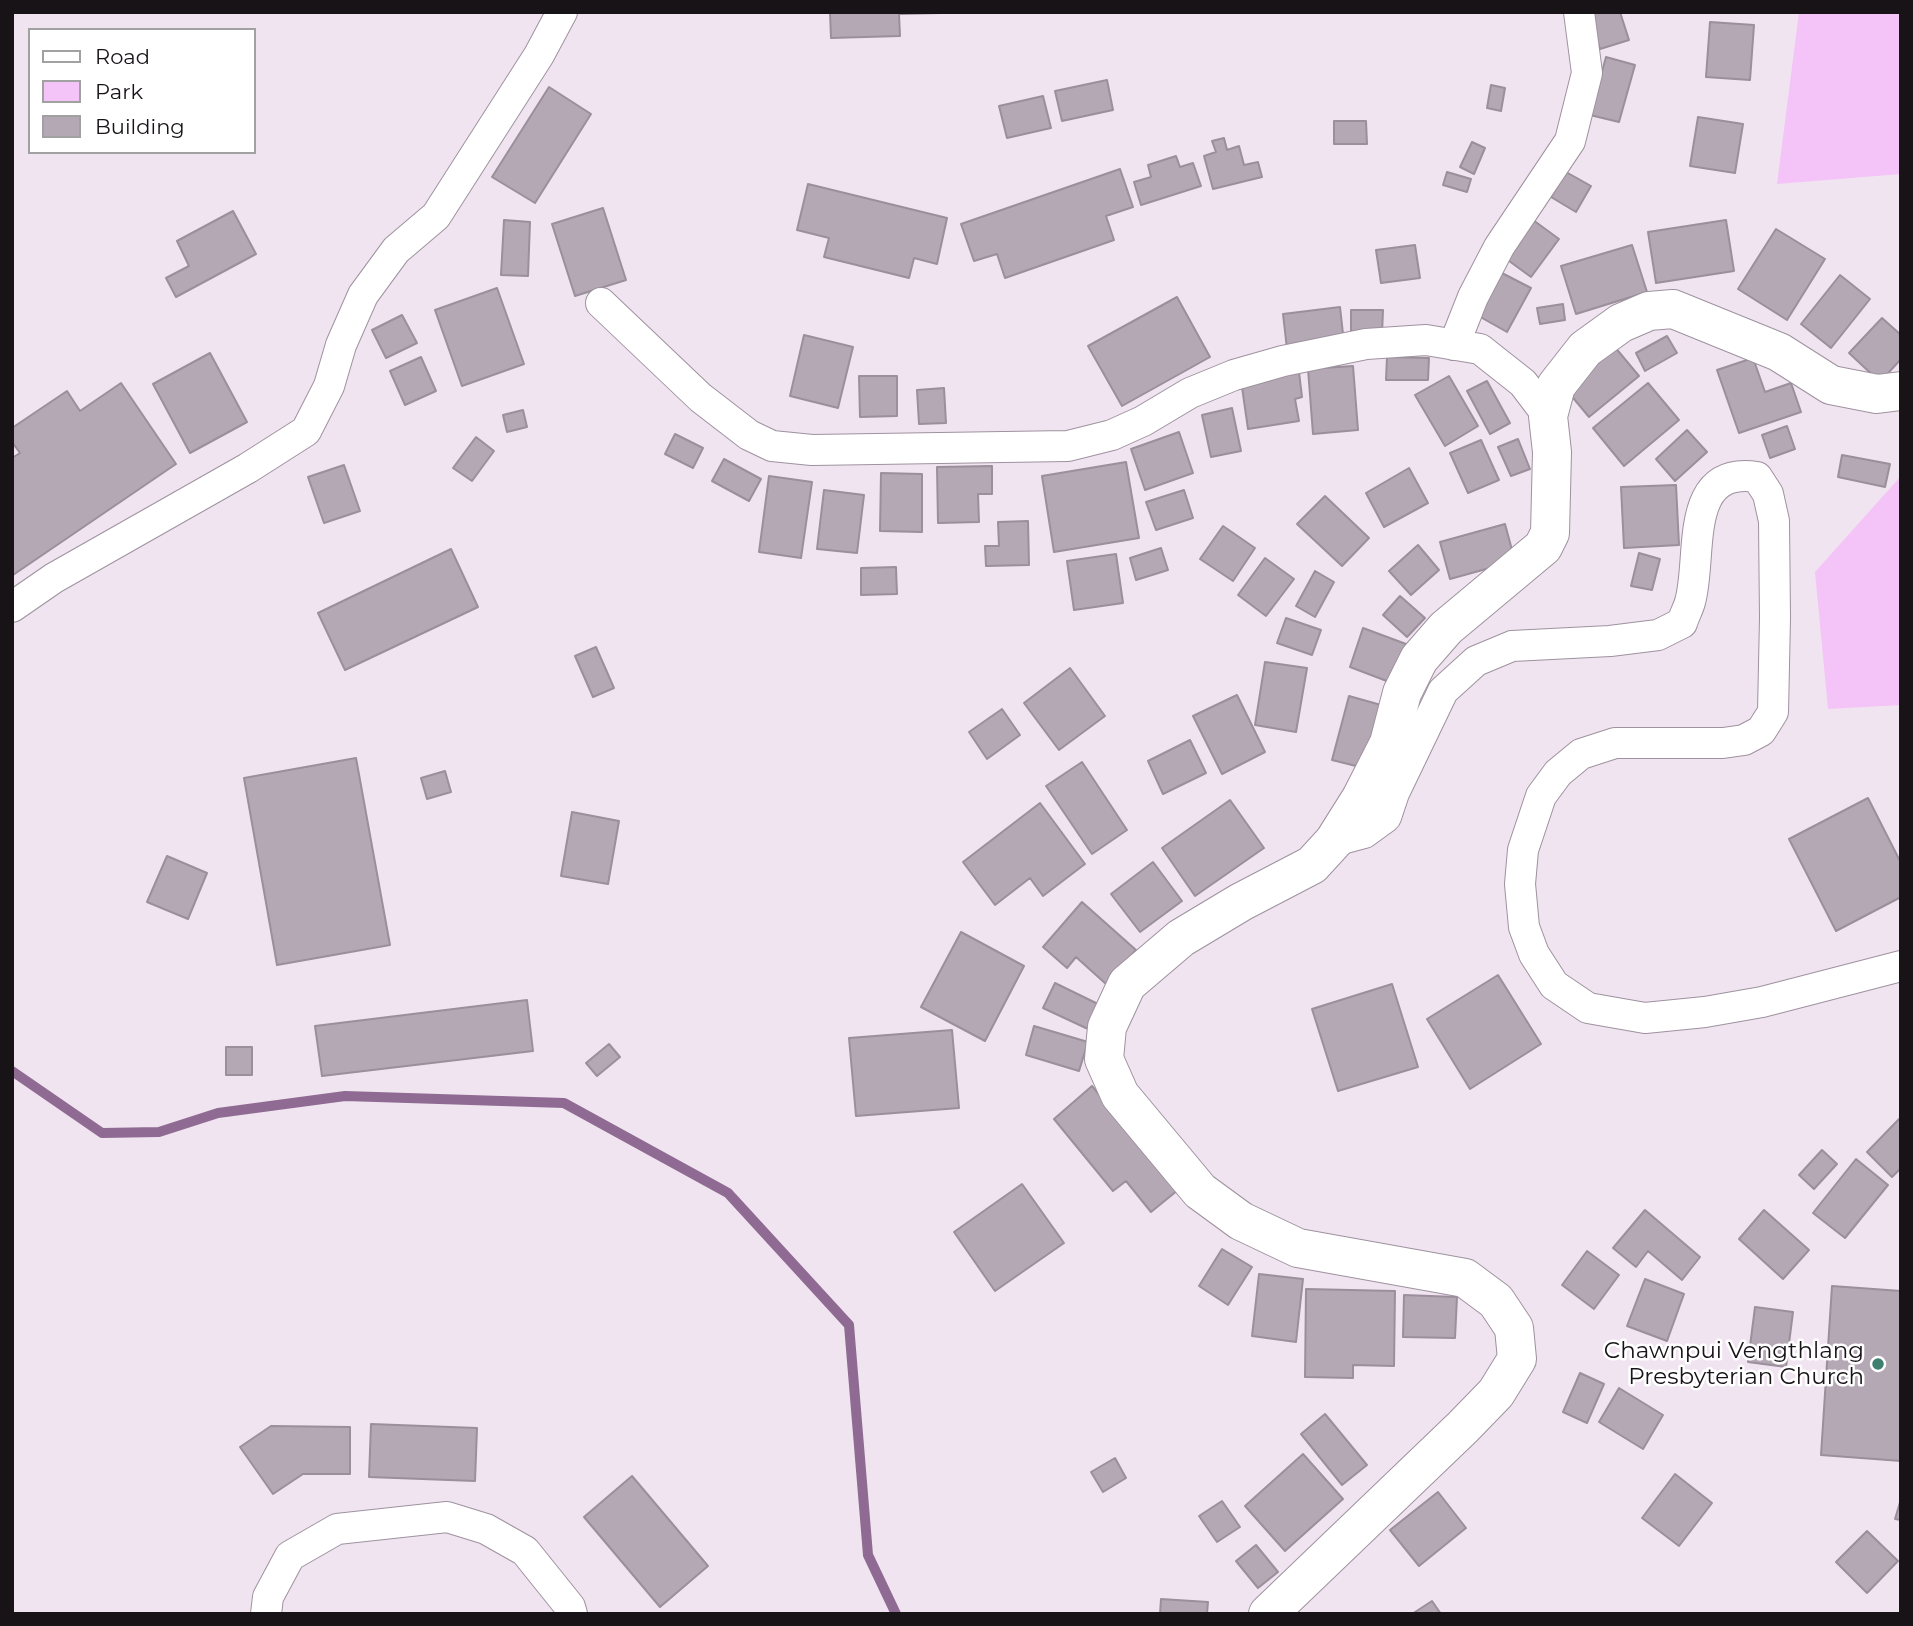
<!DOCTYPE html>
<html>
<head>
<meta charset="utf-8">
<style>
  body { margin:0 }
  #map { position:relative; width:1913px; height:1626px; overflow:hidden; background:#f1e4f1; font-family:Montserrat,sans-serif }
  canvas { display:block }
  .frame { position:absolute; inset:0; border:14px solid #171317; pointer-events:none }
  .legend { position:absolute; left:28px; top:28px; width:228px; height:126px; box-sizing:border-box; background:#fff; border:2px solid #a2a1a2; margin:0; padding:9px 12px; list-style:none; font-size:21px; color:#171317 }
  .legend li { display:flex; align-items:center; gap:14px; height:35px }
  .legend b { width:35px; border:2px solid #a2a1a2 }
</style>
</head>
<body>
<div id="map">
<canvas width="1913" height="1626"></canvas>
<div class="frame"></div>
<ul class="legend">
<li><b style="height:9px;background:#fff"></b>Road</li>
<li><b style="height:19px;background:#f4c3f7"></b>Park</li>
<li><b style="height:19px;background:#b5a8b5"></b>Building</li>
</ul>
</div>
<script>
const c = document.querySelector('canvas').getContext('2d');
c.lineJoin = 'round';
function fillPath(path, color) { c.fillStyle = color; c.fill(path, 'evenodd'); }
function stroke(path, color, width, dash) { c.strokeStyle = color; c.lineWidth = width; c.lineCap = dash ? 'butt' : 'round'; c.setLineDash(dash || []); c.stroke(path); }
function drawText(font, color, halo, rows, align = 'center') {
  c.font = font + ' Montserrat,sans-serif'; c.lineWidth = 5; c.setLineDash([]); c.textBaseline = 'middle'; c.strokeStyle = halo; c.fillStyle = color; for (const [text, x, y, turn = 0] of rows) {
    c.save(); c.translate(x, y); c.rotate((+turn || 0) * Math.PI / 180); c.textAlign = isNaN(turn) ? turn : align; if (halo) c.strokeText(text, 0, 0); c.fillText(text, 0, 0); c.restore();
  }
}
const green = new Path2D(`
  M1799,12H1901V174L1777,184Z
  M1901,476V705L1828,709L1815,572Z`);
const stream = new Path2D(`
  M12,1071L102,1133L159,1132L218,1113L345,1096L564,1103L728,1193L849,1325L868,1555L896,1614`);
const building = new Path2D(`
  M830,12H941V13L899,14L900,36L831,38Z
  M1593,12H1620L1629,40L1600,49L1589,14Z
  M1710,22L1754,25L1750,80L1706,77Z
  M1606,57L1635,65L1619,122L1590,115Z
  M1107,80L1113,110L1062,121L1055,91Z
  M1491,85L1505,88L1501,111L1487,108Z
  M549,87L591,114L535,203L492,177Z
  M1043,96L1051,128L1007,138L999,106Z
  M1698,117L1743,124L1735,173L1690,166Z
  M1334,121H1366L1367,144H1334Z
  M1224,138L1227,150L1239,146L1244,165L1258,162L1262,177L1213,189L1204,156L1216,152L1212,141Z
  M1472,142L1485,148L1474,174L1460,167Z
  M1176,156L1180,167L1193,163L1201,186L1141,205L1134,182L1151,177L1148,165Z
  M1120,169L1133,207L1106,216L1114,240L1005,278L997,254L974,261L961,224Z
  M1447,172L1471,179L1467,192L1443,185Z
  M1566,172L1591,186L1576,212L1551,197Z
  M808,184L947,218L937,264L914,258L909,278L824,257L829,238L797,230Z
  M603,208L626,280L575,296L552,224Z
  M233,211L256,254L176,297L166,278L189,266L177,241Z
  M504,220L530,222L528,276L501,275Z
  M1533,220L1559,239L1531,277L1505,258Z
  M1726,220L1734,271L1656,283L1648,232Z
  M1776,229L1825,259L1787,320L1738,289Z
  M1415,245L1420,278L1381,283L1376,250Z
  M1632,245L1647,292L1576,314L1561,266Z
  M1498,271L1531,288L1507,332L1475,314Z
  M1840,275L1870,299L1831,348L1801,324Z
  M497,288L524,364L462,386L435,310Z
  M1177,297L1210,357L1122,406L1088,346Z
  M1563,304L1565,320L1540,324L1537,308Z
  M1340,307L1344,343L1287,349L1283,314Z
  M1351,310H1383L1382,334H1351Z
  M402,315L417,343L386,358L372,330Z
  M1882,318L1901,335V359L1880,382L1849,353Z
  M804,335L853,347L838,408L790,396Z
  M1667,336L1677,353L1645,371L1636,353Z
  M1614,346L1639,376L1589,417L1564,387Z
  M210,353L247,422L190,453L153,384Z
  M421,357L436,391L405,405L390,371Z
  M1387,357L1429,358L1428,380H1386Z
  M1753,358L1765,392L1791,383L1801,412L1739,433L1717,370Z
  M1353,366L1358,430L1313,434L1308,369Z
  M1299,372L1302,397L1295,399L1299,421L1248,429L1241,380Z
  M859,376H897V416L860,417Z
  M1449,376L1478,426L1445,446L1415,395Z
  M1487,381L1510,423L1490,434L1467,391Z
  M121,383L176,464L13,575L12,458L20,453L12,442V428L67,391L80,411Z
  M1648,383L1679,420L1624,466L1593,428Z
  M944,388L946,423L919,424L917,390Z
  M1232,408L1241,451L1211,457L1202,415Z
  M523,410L527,427L507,432L503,415Z
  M1787,426L1795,449L1770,458L1762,435Z
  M1687,430L1707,452L1675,481L1656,459Z
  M1179,432L1193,473L1145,490L1131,449Z
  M675,434L703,448L693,468L665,454Z
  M476,437L494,451L472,481L453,468Z
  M1518,439L1530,469L1511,476L1498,447Z
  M1481,440L1499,480L1468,493L1450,453Z
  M1842,455L1890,464L1885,487L1838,477Z
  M724,459L761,479L749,501L712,481Z
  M1126,462L1139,538L1054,552L1042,476Z
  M344,465L360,511L324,523L308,477Z
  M992,466V494H978L979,522L938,523L937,467Z
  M1409,468L1428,503L1384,527L1366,493Z
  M881,473L922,474V532L880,531Z
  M769,476L812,482L801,558L759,552Z
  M1676,485L1679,545L1624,548L1621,487Z
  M824,490L864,495L857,553L817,549Z
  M1184,490L1193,518L1156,530L1146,502Z
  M1325,496L1369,538L1342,566L1297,524Z
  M1028,521L1029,565L986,566L985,546H999L998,522Z
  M1505,524L1515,561L1450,579L1440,542Z
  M1223,526L1255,548L1233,581L1200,559Z
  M1418,545L1439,570L1411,595L1389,571Z
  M1161,548L1168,570L1136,580L1130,558Z
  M451,549L478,607L345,670L318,613Z
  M1639,553L1660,559L1652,590L1631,586Z
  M1116,554L1123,603L1074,610L1067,561Z
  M1265,558L1294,579L1266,616L1238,595Z
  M896,567L897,594L861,595V568Z
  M1315,571L1334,582L1315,617L1296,606Z
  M1400,596L1425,618L1407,637L1383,615Z
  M1286,618L1321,630L1312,655L1277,643Z
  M1363,628L1406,644L1392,683L1350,667Z
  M596,647L614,688L593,697L575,656Z
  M1265,662L1307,668L1296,732L1255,725Z
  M1070,668L1105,716L1059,750L1024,703Z
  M1237,695L1265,752L1222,774L1193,716Z
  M1349,696L1381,705L1364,768L1332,760Z
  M1002,709L1020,735L987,759L969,732Z
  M1190,740L1206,773L1163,794L1148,761Z
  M356,758L390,945L277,965L244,778Z
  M1082,762L1127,830L1092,854L1046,786Z
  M445,771L451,792L427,799L421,778Z
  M1868,798L1901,863V897L1836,931L1789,839Z
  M1230,800L1264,848L1195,896L1162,848Z
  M1040,803L1085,864L1043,896L1030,878L995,905L963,862Z
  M572,812L619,821L608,884L561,876Z
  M167,856L207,873L188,919L147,902Z
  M1153,862L1182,901L1140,932L1111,894Z
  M1082,902L1136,950L1106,984L1076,957L1067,968L1043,947Z
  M961,932L1024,966L985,1041L921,1007Z
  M1498,975L1541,1044L1470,1089L1427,1019Z
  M1055,983L1100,1005L1088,1029L1043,1008Z
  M1392,984L1418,1067L1338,1091L1312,1009Z
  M527,1000L533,1051L322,1076L315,1026Z
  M1034,1026L1088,1042L1079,1071L1026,1055Z
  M952,1030L959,1108L856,1116L849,1038Z
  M609,1044L620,1057L597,1076L586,1063Z
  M226,1047H252V1075H226Z
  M1092,1086L1178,1190L1151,1212L1126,1181L1113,1191L1054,1119Z
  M1901,1117V1168L1892,1177L1867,1152Z
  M1822,1150L1837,1164L1814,1189L1799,1175Z
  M1856,1159L1888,1185L1845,1238L1813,1213Z
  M1022,1184L1064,1243L995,1291L954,1232Z
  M1645,1210L1700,1257L1682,1280L1648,1251L1636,1267L1613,1248Z
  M1764,1210L1809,1250L1783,1279L1739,1239Z
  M1222,1249L1252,1267L1228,1305L1199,1286Z
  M1587,1251L1619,1275L1594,1309L1562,1285Z
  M1259,1274L1303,1279L1296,1342L1252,1336Z
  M1645,1279L1684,1294L1667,1341L1627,1326Z
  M1832,1286L1901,1291V1461L1821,1455Z
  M1306,1289L1395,1291L1394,1366L1353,1365V1378L1305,1377Z
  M1404,1295L1457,1297L1455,1338L1403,1337Z
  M1755,1307L1793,1312L1786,1367L1748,1362Z
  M1580,1373L1604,1384L1587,1423L1563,1412Z
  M1619,1388L1663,1415L1643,1449L1599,1422Z
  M1325,1414L1367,1465L1342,1485L1301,1434Z
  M371,1424L477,1428L475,1481L369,1477Z
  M271,1426L350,1427V1474H303L273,1494L240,1447Z
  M1303,1454L1343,1499L1285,1551L1245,1506Z
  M1115,1458L1126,1478L1103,1492L1091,1472Z
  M1675,1474L1712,1503L1679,1546L1642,1518Z
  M632,1476L708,1566L660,1607L584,1517Z
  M1438,1492L1466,1528L1419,1566L1390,1530Z
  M1901,1499V1520L1895,1519Z
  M1222,1501L1240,1527L1217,1542L1199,1516Z
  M1867,1531L1898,1561L1867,1593L1836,1562Z
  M1256,1545L1278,1572L1258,1588L1236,1561Z
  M1161,1599L1208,1602L1207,1614H1160Z
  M1432,1601L1441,1614H1412Z`);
const street = new Path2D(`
  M601,303L701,398L749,435L772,446L812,450L1068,446L1112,435L1143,421L1190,393L1234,375L1283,361L1366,344L1426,340L1480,349L1523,383L1548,416
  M1454,345L1473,297L1499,247L1570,141L1587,73L1579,12
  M12,607L54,578L248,468L306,431L329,386L341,345L363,295L396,250L436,216L539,55L562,12
  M1334,841L1364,833L1386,817L1394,793L1443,691L1476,661L1512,646L1610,641L1658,635L1682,623C1684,616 1688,609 1690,602C1703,557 1682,466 1757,477L1768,494L1774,521L1775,618L1773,712L1761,731L1744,740L1723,743H1615L1581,754L1558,773L1541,796L1523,850L1520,884L1524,927L1534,954L1554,985L1588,1008L1645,1018L1705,1012L1762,1002L1901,966
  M266,1614L268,1597L290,1556L337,1529L447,1517L486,1529L525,1551L570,1607L572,1614`);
const secondary = new Path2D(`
  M1268,1614L1463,1427L1496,1393L1517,1359L1514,1328L1496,1301L1465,1278L1298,1248L1241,1221L1200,1191L1120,1095L1104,1059L1107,1027L1127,984L1181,938L1241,902L1312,865L1334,841L1361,798L1389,743L1402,693L1419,659L1446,628L1543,547L1550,533L1552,452L1548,416L1556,386L1585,349L1621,323L1649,311L1673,309L1779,352L1831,385L1877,394L1901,391`);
const markers = [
  [1878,1364,7,"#3e7f6e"]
];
const poiNames = [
  ["Chawnpui Vengthlang",1864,1351],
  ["Presbyterian Church",1864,1377]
];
fillPath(green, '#f4c3f7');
stroke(stream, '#8f6a92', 10);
fillPath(building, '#b5a8b5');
stroke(building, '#9a8f9b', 2);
stroke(street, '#9e929f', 32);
stroke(secondary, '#9e929f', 40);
stroke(street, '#fff', 30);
stroke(secondary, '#fff', 38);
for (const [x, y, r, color] of markers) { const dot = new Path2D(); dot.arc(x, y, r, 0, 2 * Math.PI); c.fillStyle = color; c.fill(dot); stroke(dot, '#fff', 2.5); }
drawText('23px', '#171317', '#fff', poiNames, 'right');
</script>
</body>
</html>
